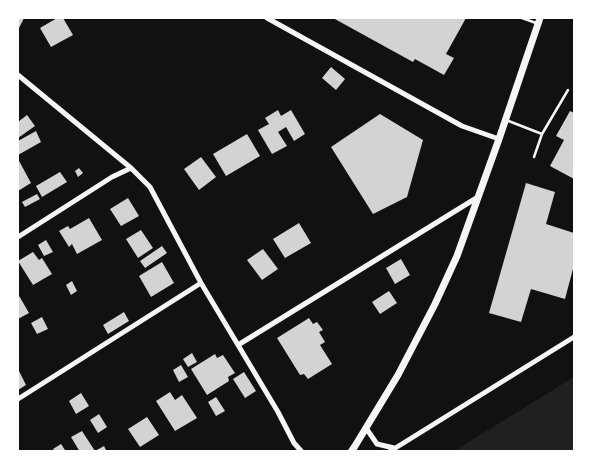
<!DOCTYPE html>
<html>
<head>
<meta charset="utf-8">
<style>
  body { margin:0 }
  #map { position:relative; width:592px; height:469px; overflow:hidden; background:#111; font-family:Helvetica,sans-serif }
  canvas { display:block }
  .frame { position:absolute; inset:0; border:19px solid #fff; pointer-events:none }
</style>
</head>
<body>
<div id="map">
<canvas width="592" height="469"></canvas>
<div class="frame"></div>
</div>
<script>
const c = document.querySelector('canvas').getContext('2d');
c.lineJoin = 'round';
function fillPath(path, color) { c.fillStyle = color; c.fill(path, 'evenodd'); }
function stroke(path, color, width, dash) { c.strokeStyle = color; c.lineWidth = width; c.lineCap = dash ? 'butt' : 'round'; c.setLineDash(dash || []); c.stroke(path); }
const green = new Path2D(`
  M574,377V451H454Z`);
const building = new Path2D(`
  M18,18H24L18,30Z
  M57,18H63L73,35L51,47L40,28Z
  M333,18H466L446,54L454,58L444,75L415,59L413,62Z
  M331,67L345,79L336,90L322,78Z
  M278,110L281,116L291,110L305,134L294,141L286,127L278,132L287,146L272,154L258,130L269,124L265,118Z
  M570,111L574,113V179L550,166L564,140L556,136Z
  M380,114L423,140L407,197L373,214L331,147Z
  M27,115L35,126L18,138V122Z
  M36,131L41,142L18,155V141Z
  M247,134L260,156L226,176L213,154Z
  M201,157L216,177L199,190L184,169Z
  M18,159L31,183L18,191Z
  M79,168L83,173L78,177L75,171Z
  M60,172L67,182L42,197L36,186Z
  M526,183L555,192L546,224L574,233V265L565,299L531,289L521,322L489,313Z
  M37,194L40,199L25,207L22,202Z
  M128,198L139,216L121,226L110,209Z
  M89,218L102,240L77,254L72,244L69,247L59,231L68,226L70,229Z
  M299,223L311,243L285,258L273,239Z
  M141,230L153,248L138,258L126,239Z
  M46,240L53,252L44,256L38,245Z
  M162,246L167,253L145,268L140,261Z
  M263,249L278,269L262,280L247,260Z
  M33,252L39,260L42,258L52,274L33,285L18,261Z
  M401,259L410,275L395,284L386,268Z
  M162,262L174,283L151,297L139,276Z
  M72,281L77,291L71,295L66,285Z
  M389,291L397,303L380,314L372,302Z
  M18,294L29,313L18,319Z
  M124,312L129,321L108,334L103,325Z
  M42,317L48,329L37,334L31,323Z
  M309,318L313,324L317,322L323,330L319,332L325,342L320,345L332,364L308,379L304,374L300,375L277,338Z
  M192,353L197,362L188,367L183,359Z
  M215,354L217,358L223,355L235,373L228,377L229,381L207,395L191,369Z
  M181,365L188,377L179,382L173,370Z
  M18,369L26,385L18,390Z
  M244,372L256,391L245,398L233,379Z
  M170,392L175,400L182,395L197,418L175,431L156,401Z
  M81,393L89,406L76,414L69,401Z
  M216,397L225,411L216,416L208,402Z
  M99,414L107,427L98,433L90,420Z
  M147,417L159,435L140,447L128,429Z
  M82,431L95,451L104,446L107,452H80L71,437Z
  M61,444L65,450L63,452H55L53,449Z`);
const service = new Path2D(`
  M522,18L536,23
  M506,120L542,134L568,90
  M534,157L542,134`);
const minor = new Path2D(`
  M267,18L462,126L499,139
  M18,75L131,168L150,187L201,283L278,412L294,443L302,452
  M18,237L112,177L131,168
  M238,345L478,197
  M18,399L201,283
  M366,428L377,444L394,448
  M389,452L574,337`);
const tertiary = new Path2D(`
  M351,452L355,446L398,375L435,304L457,256L499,139L540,18`);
fillPath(green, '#202020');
fillPath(building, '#d3d3d3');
stroke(service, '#f5f5f5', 2.5);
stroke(minor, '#f5f5f5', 5);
stroke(tertiary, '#f5f5f5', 7);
</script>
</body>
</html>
